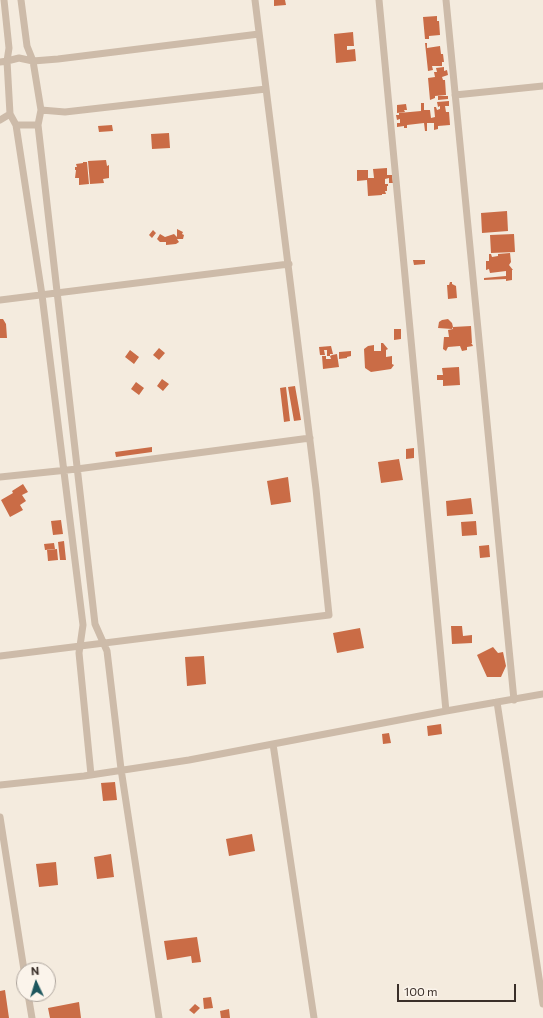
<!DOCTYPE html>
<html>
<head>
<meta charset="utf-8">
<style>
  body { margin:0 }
  #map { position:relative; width:543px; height:1018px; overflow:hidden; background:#f4ebde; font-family:Commissioner,sans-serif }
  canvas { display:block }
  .north { position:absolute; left:16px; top:962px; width:40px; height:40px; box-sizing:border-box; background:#fbf4eb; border:1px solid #aea59d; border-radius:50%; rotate:356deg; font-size:11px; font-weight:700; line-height:16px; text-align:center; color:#3a2f29 }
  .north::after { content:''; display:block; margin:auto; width:14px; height:18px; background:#1d565d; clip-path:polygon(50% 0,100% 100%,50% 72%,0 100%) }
  .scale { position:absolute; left:397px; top:984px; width:119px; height:18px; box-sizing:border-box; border:2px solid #3a2f29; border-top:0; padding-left:5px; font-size:12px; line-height:14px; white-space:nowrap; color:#3a2f29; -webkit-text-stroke:3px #fbf4eb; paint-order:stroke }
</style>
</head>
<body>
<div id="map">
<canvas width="543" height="1018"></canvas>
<div class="north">N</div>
<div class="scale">100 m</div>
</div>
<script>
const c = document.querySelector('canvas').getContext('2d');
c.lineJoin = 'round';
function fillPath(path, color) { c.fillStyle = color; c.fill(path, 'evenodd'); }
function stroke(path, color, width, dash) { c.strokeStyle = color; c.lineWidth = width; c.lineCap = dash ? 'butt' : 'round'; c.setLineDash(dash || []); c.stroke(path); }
const building = new Path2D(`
  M274,0H285L286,5L274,6Z
  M437,16V21H439L440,35L429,36V39H425L423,17Z
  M353,32L354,46H347V50L355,49L356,61L336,63L334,34Z
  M425,43H427V48L440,46L441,54H443L444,62H442V66H432L433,70L428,71Z
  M444,67V71L447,70L448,75L442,77L443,80H445L446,95L435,96V98L430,100L428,78L435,77L434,72H437L436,68Z
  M438,96H448V99L438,100Z
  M449,101V106H445L446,112H449L450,125L438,126V129L434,130V123H427V131H425L424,123L407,125V128H404V126L397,127V123H400V119L397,120L396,115H399V113L421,111V103H424V110H430L431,118L435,117L434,107H436L437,110L440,109V106L438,107L437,102Z
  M406,104L407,110H404L405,112L397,113V105Z
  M112,125L113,131L99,132L98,126Z
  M169,133L170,148L152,149L151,134Z
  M106,160L107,166L109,165V178L103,179L104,183L90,184L88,161Z
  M83,162H87L89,184L79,185V178H75L76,170H75V167H77L76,164L83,163Z
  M387,168V175H392L393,183H389V178L385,179V184H388V186H387V191H385L386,194H382V195L368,196L367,180L357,181V170H368V178H374L373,169Z
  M507,211L508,231L482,233L481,213Z
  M177,229L183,232L182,234L184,235L183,239H177L179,242L176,244L166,245V242H160L157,239L160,234L165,237L174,234L177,237Z
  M153,230L156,233L152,238L149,235Z
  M514,234L515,252L491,253L490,235Z
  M510,253L511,262L509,265L513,270H512V280L506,281V279L484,280V278L506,276V271L490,273L489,269L486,270V261H489V254H491L492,257L498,256V254Z
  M413,260H425V264L414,265Z
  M450,282H452V284L456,286L457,298L448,299L447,285H449Z
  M0,319H3L6,324L7,338H0Z
  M448,319L452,323L453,327L452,329L438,328L439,322L442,320Z
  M471,326L472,343L471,344H472L473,346L467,347V350L462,351L460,346L448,347L446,351L443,349L444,337H449L448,330L453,329V327Z
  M394,329H401V339L394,340Z
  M381,343H383L388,349L386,350V357L392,356V364L394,365L391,369L371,372L365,368L364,349L368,346L374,345V351H381Z
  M331,346L333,354H330V356H327V350H324L325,355H320L319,347Z
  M159,348L165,353L159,360L153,355Z
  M130,350L139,357L134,364L125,357Z
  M351,351V356L347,357V358L339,359V352Z
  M337,354L339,367L323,369L322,356H326V359H331L330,356L332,355Z
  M459,367L460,385L443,386V380H437V375H443L442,368Z
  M162,379L169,384L163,391L157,386Z
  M136,382L144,388L139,395L131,389Z
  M295,386L301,420L294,421L288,387Z
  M286,387L290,421L284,422L280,388Z
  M152,447V452L116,457L115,452Z
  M414,448V458L406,459V449Z
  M399,459L403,480L381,483L378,462Z
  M288,477L291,502L271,505L267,481Z
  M23,484L28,492L22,495L26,501L20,505L23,510L10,517L1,500L13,493L12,491Z
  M471,498L473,514L447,516L446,501Z
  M61,520L63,534L53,535L51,521Z
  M476,521L477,535L462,536L461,522Z
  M64,541L66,560H60L58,542Z
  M54,543L55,549L45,550L44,544Z
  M489,545L490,557L480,558L479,546Z
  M57,549L58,560L48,561L47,550Z
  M451,626H462L463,636L472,635V643L452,644Z
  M360,628L364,648L337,653L333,633Z
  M493,647L498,653L503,652L506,666L501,677H487L477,655Z
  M204,656L206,684L187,686L185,657Z
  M441,724L442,734L428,736L427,726Z
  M389,733L391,743L383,744L382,734Z
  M115,782L117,800L103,801L101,783Z
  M252,834L255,851L229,856L226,839Z
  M111,854L114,877L97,879L94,857Z
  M56,862L58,885L39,887L36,864Z
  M197,937L201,962L192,963L191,956L167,960L164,941Z
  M5,990L9,1018H0V991Z
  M211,997L213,1008L204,1009L203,998Z
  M79,1002L81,1018H50L48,1008Z
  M195,1004L200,1008L194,1014L189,1010Z
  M229,1009L230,1018H221L220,1011Z`);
const minor = new Path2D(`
  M21,0L27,46L33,61L58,59L259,34
  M379,0L446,711
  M446,0L514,700
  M0,62L7,61L9,48L4,0
  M455,95L543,86
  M41,110L65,112L266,89
  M0,120L10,114
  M16,125L42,295L83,625L79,653L91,775
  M38,125H16L10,114L7,61L19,58L33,61L41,110L38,125L95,624L107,651L121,769L159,1018
  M0,300L289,264
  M0,477L77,469L310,438
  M0,656L329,615L316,489L255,0
  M497,702L543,1004
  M273,744L314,1018
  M0,785L84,776L189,760L446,711L543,694
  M0,817L24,970
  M28,994L32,1018`);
fillPath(building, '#ca6c46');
stroke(minor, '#cdbba9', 7);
</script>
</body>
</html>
